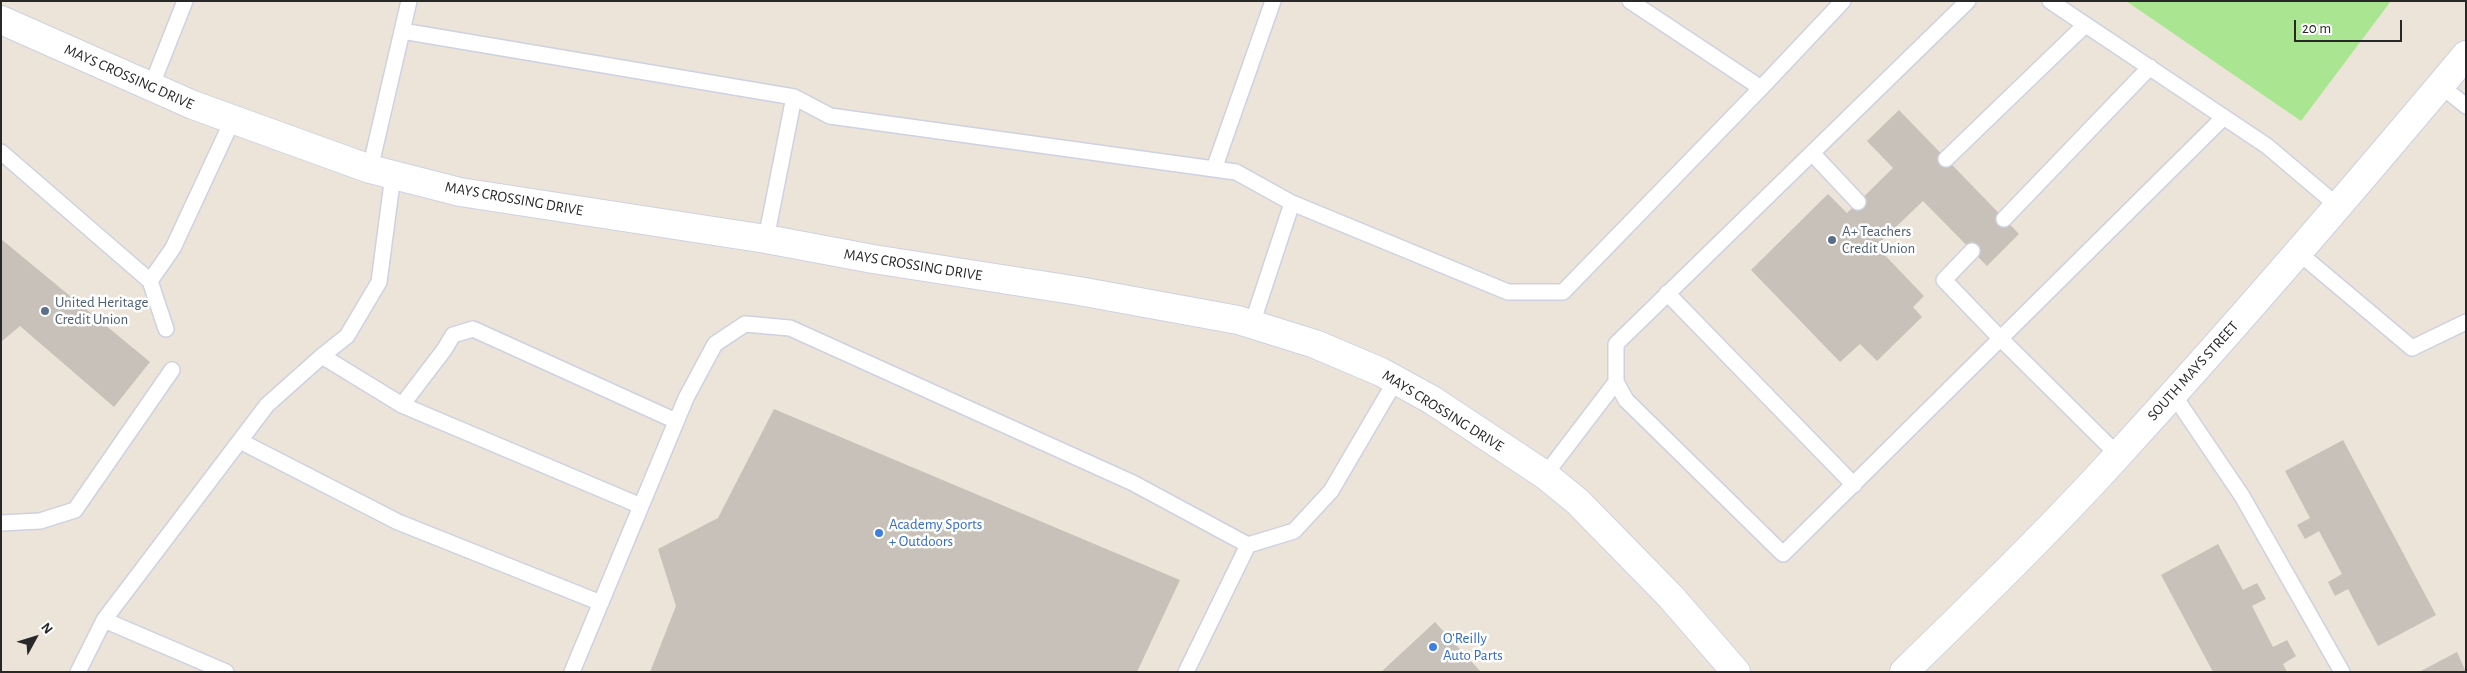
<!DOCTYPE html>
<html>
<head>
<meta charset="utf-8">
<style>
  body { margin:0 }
  #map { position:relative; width:2467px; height:673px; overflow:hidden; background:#ece4d9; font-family:"Alegreya Sans",sans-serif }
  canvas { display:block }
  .frame { position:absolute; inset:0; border:2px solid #282828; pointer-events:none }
  .north { position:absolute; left:10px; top:613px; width:50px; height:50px; -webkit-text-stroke:4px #fff; paint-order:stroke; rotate:51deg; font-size:14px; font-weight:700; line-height:20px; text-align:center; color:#282828 }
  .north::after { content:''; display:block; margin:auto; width:18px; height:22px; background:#282828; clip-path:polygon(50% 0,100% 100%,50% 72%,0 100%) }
  .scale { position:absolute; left:2294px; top:20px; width:108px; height:22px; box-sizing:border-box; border:2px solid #282828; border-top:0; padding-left:6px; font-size:15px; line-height:18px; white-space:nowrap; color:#282828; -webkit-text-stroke:4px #fff; paint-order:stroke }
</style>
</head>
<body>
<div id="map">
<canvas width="2467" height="673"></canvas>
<div class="frame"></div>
<div class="north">N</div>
<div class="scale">20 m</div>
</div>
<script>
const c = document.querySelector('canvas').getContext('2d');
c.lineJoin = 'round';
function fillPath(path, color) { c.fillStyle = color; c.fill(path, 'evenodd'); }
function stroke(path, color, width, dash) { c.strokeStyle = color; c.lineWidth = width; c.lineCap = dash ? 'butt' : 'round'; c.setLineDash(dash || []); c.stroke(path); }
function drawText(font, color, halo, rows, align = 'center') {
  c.font = font + ' "Alegreya Sans",sans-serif'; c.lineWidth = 5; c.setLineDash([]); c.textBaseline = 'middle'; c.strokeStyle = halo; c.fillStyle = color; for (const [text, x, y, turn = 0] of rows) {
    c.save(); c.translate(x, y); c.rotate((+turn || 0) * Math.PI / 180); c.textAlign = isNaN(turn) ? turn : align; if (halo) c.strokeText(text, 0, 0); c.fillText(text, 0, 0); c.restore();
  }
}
const green = new Path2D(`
  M2126,1H2391L2301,121Z`);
const building = new Path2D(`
  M1899,110L2019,234L1987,266L1923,201L1876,246L1924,296L1913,307L1922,317L1877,361L1860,344L1840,362L1751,270L1828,194L1847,213L1893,168L1867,141Z
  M1,239L150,362L114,407L20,326L1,342Z
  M774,409L1180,580L1137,672H650L676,606L658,549L718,518Z
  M2343,440L2436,615L2378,646L2348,589L2335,596L2328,582L2342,574L2319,531L2305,539L2297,525L2310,518L2285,471Z
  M2218,544L2243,590L2257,583L2266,599L2252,606L2273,647L2287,640L2296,656L2283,664L2287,672H2213L2161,575Z
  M1435,622L1481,672H1381Z
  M2457,652L2466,672H2419Z`);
const service = new Path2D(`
  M1630,1L1761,88L1843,1
  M1968,1L1616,344V382L1626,400L1783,554L2224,117
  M2050,1L2267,146L2339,207
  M402,31L794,97L830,116L1236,172L1292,203L1508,292H1563L1761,88
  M2440,85L2466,106
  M151,87L185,1
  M1,152L150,281L166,329
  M1812,153L1858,202
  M1946,159L2085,25
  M370,169L409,1
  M1214,169L1273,1
  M2004,219L2150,67
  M766,239L794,97
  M1972,251L1944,280L2001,339L2118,455
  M2299,253L2412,348L2466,322
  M150,281L173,248L233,119
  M1667,293L1854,485
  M1252,324L1292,203
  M322,356L402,405L444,350L453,335L473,329L676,421
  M2173,394L2242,496L2342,672
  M402,405L641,506
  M240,441L398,522L601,603
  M1545,475L1616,382
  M1,523L40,521L75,510L172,370
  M104,620L226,672
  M78,672L104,620L267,405L322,356L347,336L379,282L393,175
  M572,672L686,398L715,344L745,324L790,328L1133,483L1248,545L1294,531L1331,491L1396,380
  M1186,672L1248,545`);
const minor = new Path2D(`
  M1,20L193,105L370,169L460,192L766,239L873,259L1079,291L1238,320L1315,344L1381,372L1432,400L1545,475L1578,502L1671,597L1736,672`);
const secondary = new Path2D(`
  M1904,672C1977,601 2051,529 2119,454C2238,324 2353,190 2466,55`);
const markers = [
  [1832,240,5,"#5c6f8a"],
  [45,311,5,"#5c6f8a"],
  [879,533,5,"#3f7fe0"],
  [1433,647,5,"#3f7fe0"]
];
const streetNames = [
  ["MAYS CROSSING DRIVE",129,77,24],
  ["MAYS CROSSING DRIVE",514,199,10],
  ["MAYS CROSSING DRIVE",913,265,9],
  ["SOUTH MAYS STREET",2193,371,-48],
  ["MAYS CROSSING DRIVE",1443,411,32]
];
const serviceNames = [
  ["A+ Teachers",1842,231],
  ["Credit Union",1842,248],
  ["United Heritage",55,302],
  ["Credit Union",55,319]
];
const shopNames = [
  ["Academy Sports",889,524],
  ["+ Outdoors",889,541],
  ["O'Reilly",1443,638],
  ["Auto Parts",1443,655]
];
fillPath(green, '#aae692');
fillPath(building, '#c7c1b9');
stroke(service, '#ced1e2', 18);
stroke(minor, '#ced1e2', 30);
stroke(secondary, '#ced1e2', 30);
stroke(service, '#fff', 15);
stroke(minor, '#fff', 28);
stroke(secondary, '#fff', 28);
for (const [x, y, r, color] of markers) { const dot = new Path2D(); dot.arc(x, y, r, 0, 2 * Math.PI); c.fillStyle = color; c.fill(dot); stroke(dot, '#fff', 2); }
drawText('15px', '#282828', '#fff', streetNames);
drawText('15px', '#4e5e75', '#fff', serviceNames, 'left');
drawText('15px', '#366cbe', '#fff', shopNames, 'left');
</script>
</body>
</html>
